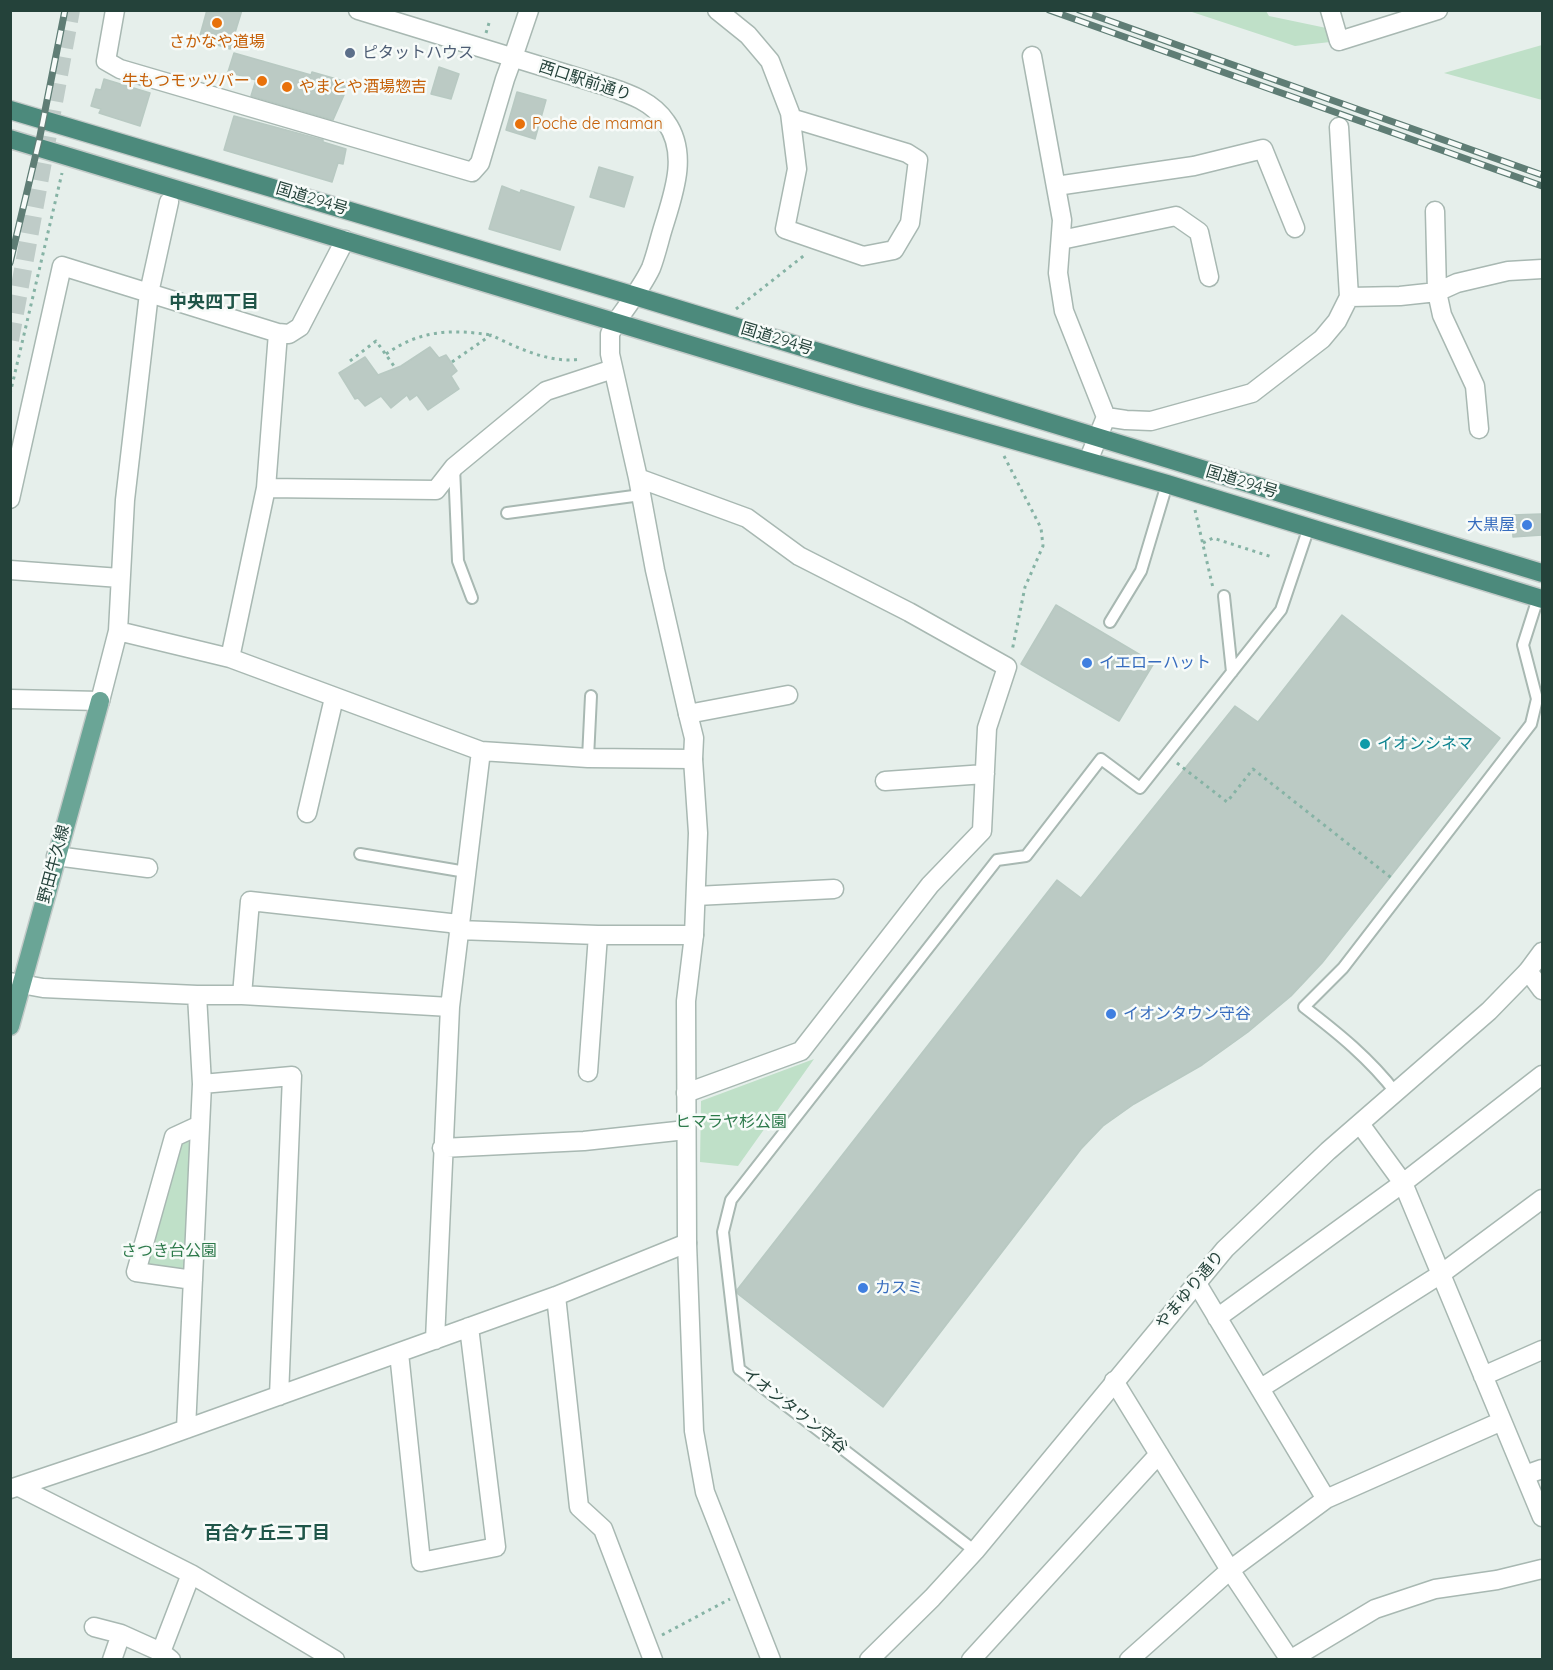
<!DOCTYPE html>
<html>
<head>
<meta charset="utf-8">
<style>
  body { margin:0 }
  #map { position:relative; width:1553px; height:1670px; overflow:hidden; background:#e6efeb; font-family:Quicksand,sans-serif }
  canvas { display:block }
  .frame { position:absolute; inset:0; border:12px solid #24423a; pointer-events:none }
</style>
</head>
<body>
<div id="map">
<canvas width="1553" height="1670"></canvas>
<div class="frame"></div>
</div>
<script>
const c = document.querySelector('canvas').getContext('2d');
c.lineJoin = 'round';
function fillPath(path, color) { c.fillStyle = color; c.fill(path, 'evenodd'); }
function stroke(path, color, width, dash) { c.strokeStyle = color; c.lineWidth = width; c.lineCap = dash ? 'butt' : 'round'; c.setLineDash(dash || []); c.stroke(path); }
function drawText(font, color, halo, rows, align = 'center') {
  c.font = font + ' Quicksand,"Noto Sans JP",sans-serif'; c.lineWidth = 5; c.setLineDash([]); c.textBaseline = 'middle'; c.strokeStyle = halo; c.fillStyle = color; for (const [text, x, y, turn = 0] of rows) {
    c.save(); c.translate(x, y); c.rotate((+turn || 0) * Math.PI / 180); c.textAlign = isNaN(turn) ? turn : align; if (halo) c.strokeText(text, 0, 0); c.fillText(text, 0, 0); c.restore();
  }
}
const green = new Path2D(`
  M1189,11H1266L1269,16L1336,30L1339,41L1295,46Z
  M1542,45V100L1444,73Z
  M814,1059L738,1166L700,1162L701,1101Z
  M200,1125L193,1280L136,1272L174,1137Z`);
const building = new Path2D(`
  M207,10H242L230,49L199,39Z
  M234,53L311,75L312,72L347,82L342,95H344L333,120L251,96L256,80L228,72Z
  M439,67L459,74L451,99L431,94Z
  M104,79L150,93L140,126L99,113L101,109L91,106L96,89L101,90Z
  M517,92L546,100L535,139L506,130Z
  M234,116L323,140V142L346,149L343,164L338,163L332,182L224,150Z
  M599,167L633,177L624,207L590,197Z
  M502,186L520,193L521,190L574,207L560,250L489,229Z
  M430,347L439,358L446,355L457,371L451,376L459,389L428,410L417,395L410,400L407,395L391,408L381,396L365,406L358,398L355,399L339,373L365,357L378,375L401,366Z
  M1541,514L1542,535L1513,537L1512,515Z
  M1056,605L1154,663L1119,721L1021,664Z
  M1342,615L1500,738L1322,963L1291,996L1248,1032L1202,1065L1134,1104L1103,1126L1081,1149L883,1407L738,1294L737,1290L1057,880L1081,898L1235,706L1258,722Z`);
const primaryTunnel = new Path2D(`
  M10,340L71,10`);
const path = new Path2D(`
  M486,33L489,23
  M736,309L806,254
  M386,354C420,330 451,329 491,335
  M350,361L376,341L394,366
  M452,362L491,335C518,348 550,364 581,359
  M10,394L62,173
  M1004,456L1041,528L1043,546L1025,587L1012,651
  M1195,510L1213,588
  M1203,543L1213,538L1272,557
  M1177,763L1227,802L1253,769L1394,880
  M662,1635L730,1599`);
const service = new Path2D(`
  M454,467L458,561L472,598
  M507,513L641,495
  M1224,596L1232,672
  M1110,622L1141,571L1167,484
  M588,758L591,696
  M360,854L466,872
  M1396,1093C1370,1059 1338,1033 1304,1007L1343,968L1531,724L1537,699L1523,645L1538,598
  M975,1551L739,1369L723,1232L731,1200L997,860L1026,856L1101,759L1140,788L1281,610L1309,527`);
const minor = new Path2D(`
  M115,10L106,61L120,69L472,172L480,163L505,79L513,57
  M717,10L748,35L770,61L790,113L797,169L785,229L863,256L894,250L910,223L918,160L907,153L791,118
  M1330,10L1339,41L1438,10
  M1032,56L1062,220L1058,273L1064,311L1106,417L1088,461
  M1056,186L1194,166L1263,149L1295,228
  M1435,211L1437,292L1442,315L1475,386L1479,429
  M1061,240L1176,216L1199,232L1209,277
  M1349,297L1400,296L1437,292L1457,283L1508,271L1542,269
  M616,322L610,334V354L638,478L655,570L688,714L788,695
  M1106,417L1126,420L1151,421L1252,393L1322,339L1337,321L1349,297L1339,127
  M638,478L747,518L799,556L909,612L1007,667L987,728L982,831L930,885L801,1051L686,1093
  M266,488L436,490L454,467L546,391L613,369
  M10,499L62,266L278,333L289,334L300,327L345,240
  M10,570L120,578
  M118,631L230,658L481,751L588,758L693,759
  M230,658L266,488L278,333
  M100,701L118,631L125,500L149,293L169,202
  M885,781L985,774
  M307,813L334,698
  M56,856L148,868
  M696,896L834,889
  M458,930L598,935H694
  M1528,971L1542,990
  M10,982L43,988L197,995H242L450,1007
  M242,995L250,901L459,924
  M588,1072L598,935
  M202,1084L292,1076L279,1396
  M1360,1124L1403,1183L1542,1517
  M442,1148L584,1141L686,1130
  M193,1280L136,1272L174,1137L200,1125
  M1196,1282L1326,1499
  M556,1296L579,1507L603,1529L653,1660
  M1217,1318L1403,1183L1542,1075
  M435,1340L450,1007L481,751
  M399,1353L421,1562L496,1547L469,1327
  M1483,1376L1542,1350
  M1114,1381L1230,1570L1290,1660
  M1261,1388L1441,1274L1542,1199
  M186,1429L202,1084L197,995
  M1525,1475L1542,1469
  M19,1487L191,1574L335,1660
  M10,1489L147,1443L556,1296L687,1243
  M94,1627L121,1634
  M112,1660L121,1634L161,1652
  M171,1660L161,1652L191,1574
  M971,1660L1159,1454
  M1129,1660L1230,1570L1326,1499L1502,1421`);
const tertiary = new Path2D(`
  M358,10L609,87C630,94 653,102 666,122C689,154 673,195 663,228C659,241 656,255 651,268C642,287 628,305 616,322
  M513,57L529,10
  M10,699L100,701
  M688,714L694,738L693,759L698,833L694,935L686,1001L687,1243L694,1431L705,1492L771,1660
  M869,1660L932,1598L975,1551L1225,1249L1328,1151L1489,1011L1528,971L1542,952
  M1290,1660L1375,1609L1435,1589L1497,1580L1542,1569`);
const primary = new Path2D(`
  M10,1026L100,701`);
const trunk = new Path2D(`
  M10,110L635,296L1542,573
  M10,139L859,396L1167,484L1542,599`);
const rail = new Path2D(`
  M1049,10L1542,186
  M1079,10L1542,175
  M10,263L39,141L65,10`);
const markers = [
  [217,23,6,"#e8710a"],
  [350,53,6,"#5c6f8a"],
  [262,81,6,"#e8710a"],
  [287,87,6,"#e8710a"],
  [520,124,6,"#e8710a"],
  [1527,525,6,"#3f7fe0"],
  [1087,663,6,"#3f7fe0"],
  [1365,744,6,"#0f9aa8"],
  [1111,1014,6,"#3f7fe0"],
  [863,1288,6,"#3f7fe0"]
];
const foodNames = [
  ["さかなや道場",217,42,"center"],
  ["牛もつモッツバー",250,81,"right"],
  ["やまとや酒場惣吉",299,87],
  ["Poche de maman",532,124]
];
const serviceNames = [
  ["ピタットハウス",362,53]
];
const streetNames = [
  ["西口駅前通り",585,81,18],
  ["国道294号",312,199,17],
  ["国道294号",777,339,17],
  ["国道294号",1242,482,17],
  ["野田牛久線",54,864,-75],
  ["やまゆり通り",1190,1290,-50],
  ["イオンタウン守谷",795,1411,38]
];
const shopNames = [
  ["大黒屋",1515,525,"right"],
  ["イエローハット",1099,663],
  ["イオンタウン守谷",1123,1014],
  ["カスミ",875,1288]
];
const cultureNames = [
  ["イオンシネマ",1377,744]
];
const parkNames = [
  ["ヒマラヤ杉公園",731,1122],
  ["さつき台公園",169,1251]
];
const neighbourhoodNames = [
  ["中央四丁目",214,303],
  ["百合ケ丘三丁目",267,1534]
];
fillPath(green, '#bfe0c8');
fillPath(building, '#bbcac4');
stroke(building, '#b8c9c2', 1.5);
stroke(primaryTunnel, '#bfccc8', 18, [18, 9]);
stroke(service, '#a8b8b2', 14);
stroke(minor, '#a8b8b2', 21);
stroke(tertiary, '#a8b8b2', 21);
stroke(primary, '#c2cac8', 21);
stroke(trunk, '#c2cac8', 21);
stroke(path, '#86b3a5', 3, [3, 4.5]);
stroke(service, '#fff', 10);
stroke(minor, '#fff', 18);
stroke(tertiary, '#fff', 18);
stroke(primary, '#6aa596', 18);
stroke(trunk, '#4c8a7c', 18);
stroke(rail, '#5f7d75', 7);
stroke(rail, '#f7fbf9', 4.5, [14]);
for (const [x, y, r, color] of markers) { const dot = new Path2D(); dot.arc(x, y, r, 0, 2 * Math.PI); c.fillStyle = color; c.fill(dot); stroke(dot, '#f7fbf9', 2); }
drawText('16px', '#c56008', '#f7fbf9', foodNames, 'left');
drawText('16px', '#4e5e75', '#f7fbf9', serviceNames, 'left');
drawText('16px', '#24423a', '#f7fbf9', streetNames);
drawText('16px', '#366cbe', '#f7fbf9', shopNames, 'left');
drawText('16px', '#0d838f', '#f7fbf9', cultureNames, 'left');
drawText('16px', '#2d7a4b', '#f7fbf9', parkNames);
drawText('bold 18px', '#1f5548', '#f7fbf9', neighbourhoodNames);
</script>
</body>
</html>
